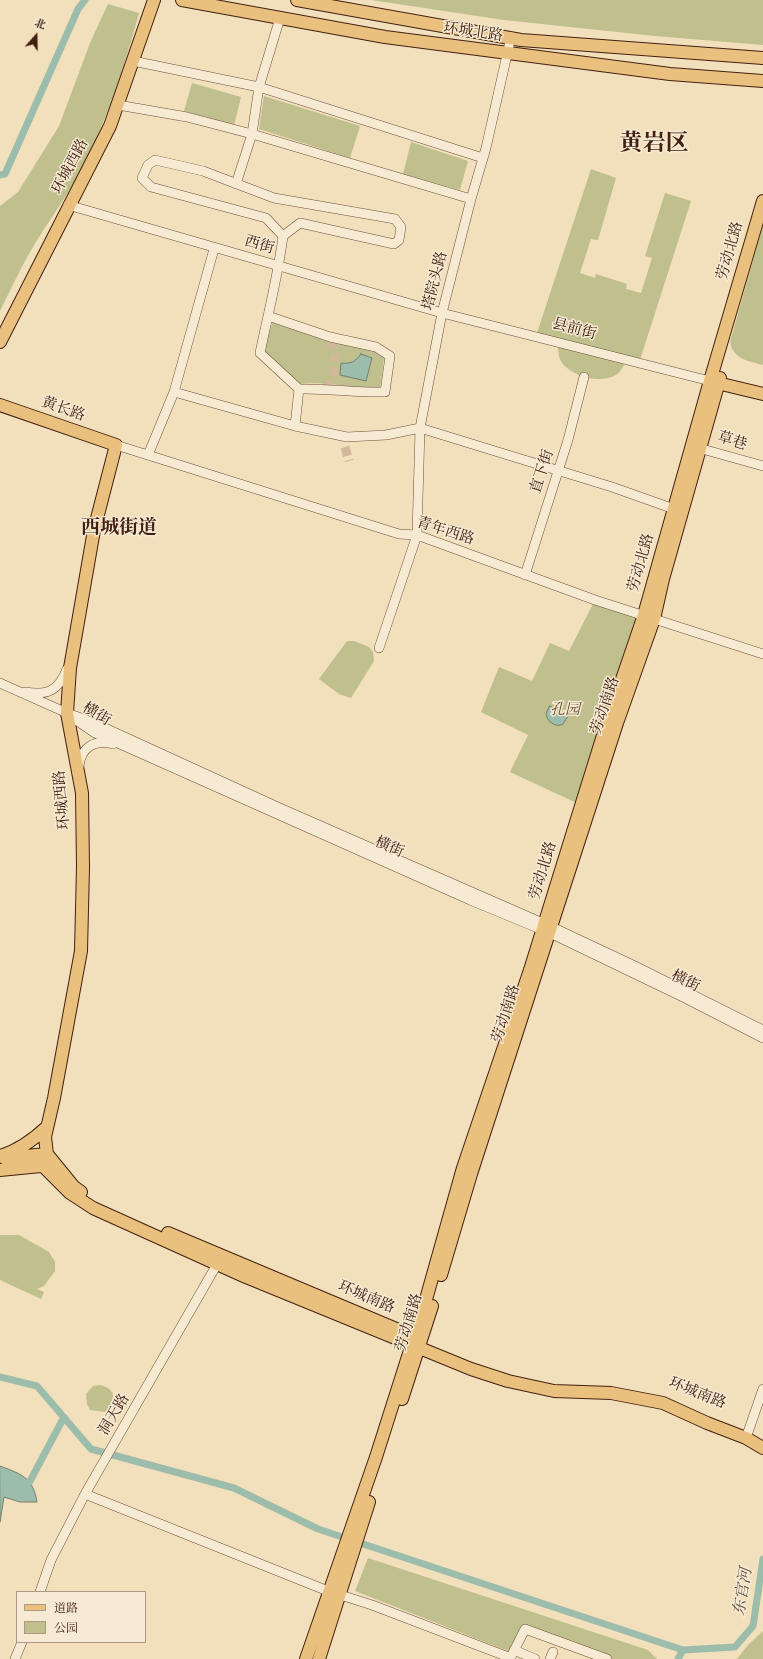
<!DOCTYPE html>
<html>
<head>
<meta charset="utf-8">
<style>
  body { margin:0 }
  #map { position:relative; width:763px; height:1659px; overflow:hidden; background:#f2dfbb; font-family:"IM FELL DW Pica","Noto Serif SC",serif }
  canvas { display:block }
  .legend { position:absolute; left:16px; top:1591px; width:130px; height:52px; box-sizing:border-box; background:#f7ead3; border:1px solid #af9985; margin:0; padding:5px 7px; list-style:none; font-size:12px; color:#422011 }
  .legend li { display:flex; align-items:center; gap:8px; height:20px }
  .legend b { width:20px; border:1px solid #af9985 }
  .north { position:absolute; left:16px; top:16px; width:40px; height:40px; -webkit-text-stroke:3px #f7ead3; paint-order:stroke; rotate:20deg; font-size:11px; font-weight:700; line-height:16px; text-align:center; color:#422011 }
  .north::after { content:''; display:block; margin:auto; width:14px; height:18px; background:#422011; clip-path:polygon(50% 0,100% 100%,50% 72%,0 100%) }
</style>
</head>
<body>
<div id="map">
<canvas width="763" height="1659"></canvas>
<ul class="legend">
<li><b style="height:5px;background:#e9c07e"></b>道路</li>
<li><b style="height:11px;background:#bfc08d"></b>公园</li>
</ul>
<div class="north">北</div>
</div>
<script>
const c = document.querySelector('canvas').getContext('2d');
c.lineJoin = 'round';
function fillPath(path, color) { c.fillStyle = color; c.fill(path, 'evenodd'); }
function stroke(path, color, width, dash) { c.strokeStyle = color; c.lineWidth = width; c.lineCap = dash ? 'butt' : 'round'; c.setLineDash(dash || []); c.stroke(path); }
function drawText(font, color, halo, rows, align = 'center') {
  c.font = font + ' "IM FELL DW Pica","Noto Serif SC",serif'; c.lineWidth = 3; c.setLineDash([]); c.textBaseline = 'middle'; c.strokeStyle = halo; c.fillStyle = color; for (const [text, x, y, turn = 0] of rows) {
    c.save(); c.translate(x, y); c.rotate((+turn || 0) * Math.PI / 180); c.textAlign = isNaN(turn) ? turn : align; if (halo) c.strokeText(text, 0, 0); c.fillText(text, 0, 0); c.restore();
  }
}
const green = new Path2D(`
  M371,0H763V45L655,36L504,20Z
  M108,4L139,13C125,65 108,117 84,164C69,195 47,222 30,252C19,271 10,291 0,311V206L18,192L59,126L90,43Z
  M192,83L241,97L234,125L184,111Z
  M264,96L360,126L350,158L259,129Z
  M411,142L468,161L460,190L403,174Z
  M591,169L616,178L598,240L591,239L580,273L595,278L596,274L627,284L626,289L641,293L652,258L645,256L665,193L691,201L639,363L626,360C624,365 621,372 616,375C600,384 573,377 562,363C558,357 558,349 558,342L536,336Z
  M763,225V365C748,361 733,359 730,342Z
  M273,321L309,335L372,350L384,358L380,389C352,389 329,381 300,384L263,352Z
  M595,600L644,615L581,805L510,772L528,735L481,712L499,667L532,681L550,643L569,651Z
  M347,641H354L369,647L373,652L374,661L351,698L339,694L319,679Z
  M0,1235H19L49,1252L55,1262V1271L44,1286L37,1289L44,1292L41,1299L0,1280Z
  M101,1385L108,1388L113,1393L112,1407L105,1412L90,1410L87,1404L86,1394L93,1386Z
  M368,1558L648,1650L657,1659H592L522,1632L513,1653L355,1591Z
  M763,1631V1659H737L748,1645Z`);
const water = new Path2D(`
  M361,354L372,358L366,381L340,375L341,363C351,364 355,362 361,354Z
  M550,706L568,716L563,724C556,728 547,722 546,714Z
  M0,1466C21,1474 33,1477 37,1502H20L4,1497L0,1522Z`);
const canal = new Path2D(`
  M0,175L5,174L78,9L85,0
  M0,1377L37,1386L91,1449L234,1488L318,1529L683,1650L735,1647L753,1626L763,1559
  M29,1483L64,1417
  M678,1659L683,1650`);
const minorTunnel = new Path2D(`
  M326,388C337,370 337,357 330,337
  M345,447L349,461`);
const minor = new Path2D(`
  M133,61L259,87L483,158
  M118,105L187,117L252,134L471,199
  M236,184L252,134L259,87L280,18
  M68,205L442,313L710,381
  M268,316L330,337L376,347L390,356L385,392C356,393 328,388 299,389L260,353C268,314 278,276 283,236L300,223L394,244L399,240L401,227L395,219L274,198L203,171L155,160L148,165L142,178L151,187L266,218L283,236
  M174,392L295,426L347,437L386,435L420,428L612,487L674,509
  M295,426L299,389
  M116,445L399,534L417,535L595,600L763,654
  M695,447L763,466
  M148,455L174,392L214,249
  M525,575L568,440L584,377
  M379,648L417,535L420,428L442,313L471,199L486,148L511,37
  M0,683L67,713L92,722L280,808L552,927L635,966L763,1030
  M25,692C48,696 59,690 67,669
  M76,720L95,733L470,900L550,933L685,998L763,1038
  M79,766C81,747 95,739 113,744
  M746,1438L763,1389
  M85,1494L328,1591L372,1605L511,1658
  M40,1592L51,1560L85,1494L220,1259
  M514,1650L535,1659
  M15,1659L22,1642
  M510,1659L525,1629L607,1659
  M550,1659L553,1652`);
const major = new Path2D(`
  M182,0L385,37L670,74L763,81
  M297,0L521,40L763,58
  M0,342L110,126L154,0
  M713,382L763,394
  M0,405L116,445L94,530L70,668L67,713L82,793L83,867L81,951L54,1098L45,1137L47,1154L43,1166L70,1193L93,1208L246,1277L471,1369L508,1381L554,1391L611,1393L663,1403L707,1423L746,1438L763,1448
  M47,1154L74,1187L81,1192
  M0,1156C18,1151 33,1140 47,1127
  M4,1158L47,1154
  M0,1170L51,1165
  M168,1233L420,1339
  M441,1275L471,1174L617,723L654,619L663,579L720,378
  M402,1399L432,1306
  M306,1659L376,1457L425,1303L463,1168L530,970L604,732L644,615L710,381L763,201
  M319,1659L369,1502`);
const streetNames = [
  ["环城北路",473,33,8],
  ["环城西路",71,167,-62],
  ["西街",259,246,16],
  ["劳动北路",731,251,-74],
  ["塔院头路",436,281,-76],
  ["县前街",574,330,15],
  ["黄长路",63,410,19],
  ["草巷",732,442,17],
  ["直下街",543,472,-72],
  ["青年西路",445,532,18],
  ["劳动北路",642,563,-74],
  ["劳动南路",606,706,-71],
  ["横街",96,715,31],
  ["环城西路",63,800,-95],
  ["横街",389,848,24],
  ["劳动北路",544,871,-73],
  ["横街",685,982,26],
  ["劳动南路",507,1014,-72],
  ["环城南路",366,1298,23],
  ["劳动南路",410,1323,-73],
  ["环城南路",697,1394,22],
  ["洞天路",115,1415,-59]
];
const parkNames = [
  ["孔园",565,711]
];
const waterNames = [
  ["东官河",744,1592,-81]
];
const districtNames = [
  ["西城街道",119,529]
];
const townNames = [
  ["黄岩区",654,145]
];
fillPath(green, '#bfc08d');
fillPath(water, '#9cbdab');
stroke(water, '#787e6d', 1);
stroke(canal, '#9cbdab', 7);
stroke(minorTunnel, '#cfb999', 9, [9, 4.5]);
stroke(minor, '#6e503c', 10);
stroke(major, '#422011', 14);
stroke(minor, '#f7ead3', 9);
stroke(major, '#e9c07e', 12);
drawText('15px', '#422011', '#f7ead3', streetNames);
drawText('italic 15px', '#614830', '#f7ead3', parkNames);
drawText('italic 16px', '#5d4f3f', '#f7ead3', waterNames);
drawText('bold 19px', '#422011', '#f7ead3', districtNames);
drawText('bold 23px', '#422011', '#f7ead3', townNames);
</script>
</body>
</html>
